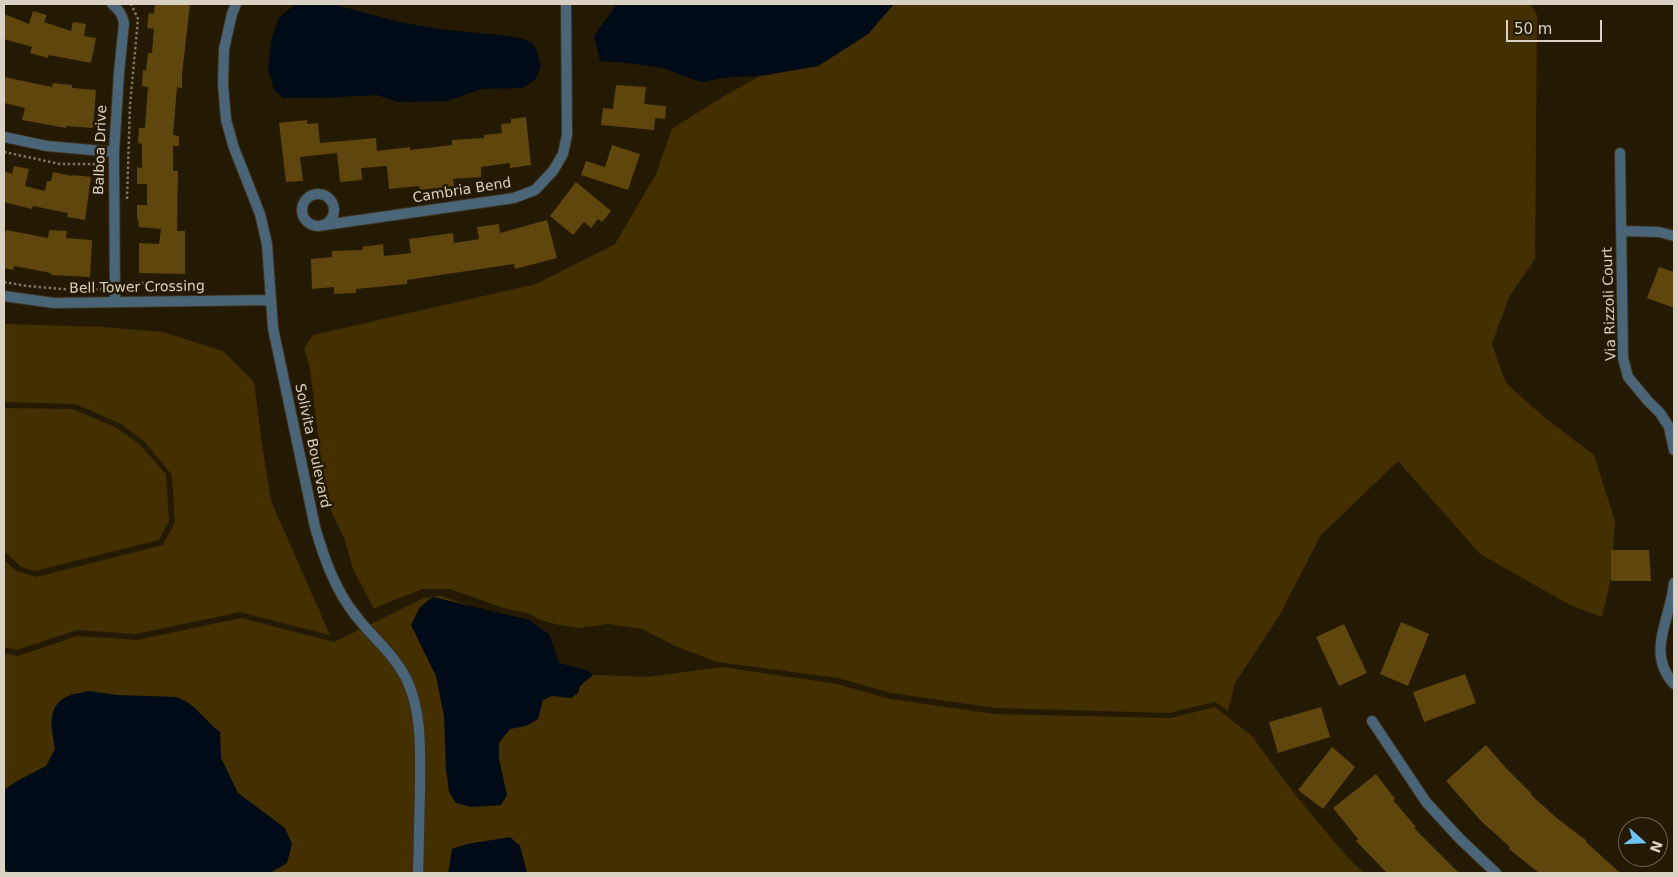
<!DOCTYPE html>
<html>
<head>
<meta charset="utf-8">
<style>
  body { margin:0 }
  #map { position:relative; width:1678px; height:877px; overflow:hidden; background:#241903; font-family:"DejaVu Sans",sans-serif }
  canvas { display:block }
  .frame { position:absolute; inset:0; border:5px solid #d9d1c4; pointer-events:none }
  .north { position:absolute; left:1618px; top:817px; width:50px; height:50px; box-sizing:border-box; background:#241903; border:1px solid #6c6350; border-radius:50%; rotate:110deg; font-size:14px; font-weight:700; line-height:20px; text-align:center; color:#d9d1c4 }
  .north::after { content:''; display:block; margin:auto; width:18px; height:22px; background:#6fc2f4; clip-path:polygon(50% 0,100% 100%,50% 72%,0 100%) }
  .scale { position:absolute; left:1506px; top:20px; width:96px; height:22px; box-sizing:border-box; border:2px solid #d9d1c4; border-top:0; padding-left:6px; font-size:15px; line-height:18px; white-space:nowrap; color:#d9d1c4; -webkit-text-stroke:4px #241903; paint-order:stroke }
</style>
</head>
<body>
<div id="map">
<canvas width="1678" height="877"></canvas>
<div class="frame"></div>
<div class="north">N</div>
<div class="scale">50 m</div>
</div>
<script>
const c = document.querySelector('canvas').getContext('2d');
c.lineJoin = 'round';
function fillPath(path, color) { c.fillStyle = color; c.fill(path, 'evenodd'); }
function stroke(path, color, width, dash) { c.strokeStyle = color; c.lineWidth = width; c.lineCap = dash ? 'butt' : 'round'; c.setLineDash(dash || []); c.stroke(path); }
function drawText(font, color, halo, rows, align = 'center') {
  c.font = font + ' "DejaVu Sans",sans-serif'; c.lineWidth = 5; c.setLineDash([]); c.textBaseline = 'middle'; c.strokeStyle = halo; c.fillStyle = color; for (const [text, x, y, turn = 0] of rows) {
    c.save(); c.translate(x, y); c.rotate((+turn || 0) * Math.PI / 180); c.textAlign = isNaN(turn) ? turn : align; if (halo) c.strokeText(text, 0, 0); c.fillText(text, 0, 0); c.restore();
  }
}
const green = new Path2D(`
  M894,4H1530L1537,15L1535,259L1509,297L1492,344L1506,383L1544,417L1594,455L1615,521L1611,578L1602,617L1570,605L1480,554L1398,461L1321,535L1279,616L1235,683L1228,711L1215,702L1169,713L995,708L891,693L838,678L717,662L675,646L642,629L608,624L580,628L554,624L538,619L530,614L503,608L450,589H423L389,602L374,609L353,569L344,538L326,500L310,369L304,348L313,335L536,284L615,244L656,174L672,129L722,97L760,76L818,66L868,34Z
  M4,324L104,327L163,332L223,351L254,382L261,437L271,501L330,635L240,612L136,634L77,630L17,650L4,647V559L16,571L36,577L163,545L175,522L172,475L145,442L121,424L75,404L4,402Z
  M4,408L73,409L117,428L140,445L166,474L169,521L159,540L35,571L21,567L4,551Z
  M441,596L518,622L553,673L647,677L722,667L837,684L890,699L995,714L1170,718L1215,707L1251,735L1297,797L1348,858L1364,873H4V653L18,656L77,636L137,640L241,618L334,642L424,598Z`);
const water = new Path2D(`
  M295,4H332L399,22L438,29L509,36L523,39L532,43L537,51L541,67L535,80L523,88L481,89L447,101L398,102L377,95L322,98H283L274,90L268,70L271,41L279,18Z
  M617,4H894L868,34L818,66L760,76L729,77L701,82L663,68L627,63L600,61L594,36Z
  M433,597L529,620L549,634L559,663L589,671L593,675L580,686L578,693L571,698L552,696L543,700L538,719L526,726L510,729L499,743V759L507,795L501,805L471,807L456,803L449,792L446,769L444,716L436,676L411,625L420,607Z
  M88,691L117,695L176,697C198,705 203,719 220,732L221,758L238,793L285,828L292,844L287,863L270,873H9L4,868V790L17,781L46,766L55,749C52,729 45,707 68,696C74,693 82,693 88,691Z
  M510,837L520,846L527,873H448L452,849L467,844Z`);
const building = new Path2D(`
  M155,4H190L182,74V88L177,87L173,135L179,136V146H173V171H178L177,231H185V274L139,273V243L159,244L161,229L139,227L138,219H137V205H147V184H137V167L142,168V144L138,143L139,128H145L148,87L142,86L143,70L146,71L148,53H152L154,29L147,28L149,13L154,14Z
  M33,11L47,15L44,22L71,31L73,22L86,24L84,36L96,38L91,63L49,55L48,58L30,53L32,47L4,39V14L29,24Z
  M4,77L52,87L53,83L72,85V88L96,90L93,128L66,126V128L22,120L25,108L4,103Z
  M616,85L646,87L644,104L666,106L665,119L655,118L654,130L601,125L603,108L613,109Z
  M526,117L531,165L510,168V163L481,167V177L453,179L454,186L420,190L419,186L389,189L387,166L361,168L362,180L340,182L337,153L300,157L303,181L286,182L279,123L307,120V124L318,123L320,143L376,138L377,151L410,147V150L452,145V140L484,138V135L502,133L501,124L511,123V119Z
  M612,145L640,154L628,190L581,175L586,161L605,167Z
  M14,166L29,169L25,186L45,191L47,181H51L53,172L72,176L73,175L91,177L85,220L67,217L68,213L33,206L32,209L4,202V171L12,174Z
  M576,182L611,211L602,222L598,219L591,228L584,222L573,235L550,216Z
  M547,220L557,258L515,269L514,264L407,280V284L356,289V293L334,294V287L312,289L311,259L332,257V251L363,250L362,247L383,244L384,256L411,253L409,239L453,233L454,243L479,239L477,227L499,224L500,233Z
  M6,230L48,238L49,230L67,231L66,238L92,240L90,277L51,275V273L14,266L13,270L4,268V240Z
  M1659,267L1674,272V308L1647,298Z
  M1611,550H1649L1651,581H1611Z
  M1401,622L1429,634L1408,686L1380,674Z
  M1344,624L1367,673L1339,686L1316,637Z
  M1465,674L1476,703L1424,722L1413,692Z
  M1321,707L1330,737L1278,753L1269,722Z
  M1486,745L1506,768L1532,794L1531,795L1558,819L1587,841L1586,842L1620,873H1539L1509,849L1510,847L1482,822L1446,781Z
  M1332,747L1355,767L1323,809L1298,790Z
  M1376,774L1395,799L1393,800L1416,827L1414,828L1459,873H1387L1356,841L1358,839L1333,808Z`);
const path = new Path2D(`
  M4,152L60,164H93L103,168
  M127,199L130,105L138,19L131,4
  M4,282L27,286L74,290
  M126,283H190
  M85,290L104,289`);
const minor = new Path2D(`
  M112,4C119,9 122,14 124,23L119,73L114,152L115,302
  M236,4L232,14L224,49L223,84L226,120L234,148L260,214L267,244L273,328L315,527C324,558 335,590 356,616C372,637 393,653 406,678C423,713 420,755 420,793C419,820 419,847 418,873
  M4,137L47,146L114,152
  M1620,153L1623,358L1628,377L1648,401L1660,413L1669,427L1674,450
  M302 210a16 16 0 1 1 32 0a16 16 0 1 1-32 0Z
  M318,226L514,198L535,190L553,171L563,154L567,135L566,4
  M1621,231L1659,232L1674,236
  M4,296L54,303L271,300
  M1674,583C1671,619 1645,652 1674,684
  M1372,721L1426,802L1460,839L1496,873`);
const streetNames = [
  ["Balboa Drive",101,150,-88],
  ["Cambria Bend",462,191,-9],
  ["Bell Tower Crossing",137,288,-1],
  ["Via Rizzoli Court",1610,304,-92],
  ["Solivita Boulevard",312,446,78]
];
fillPath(green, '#432f00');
fillPath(water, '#000b17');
fillPath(building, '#5e460d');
stroke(minor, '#3d331e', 12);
stroke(path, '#7e7463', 2.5, [2.5, 2.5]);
stroke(minor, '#496577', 10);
drawText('14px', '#d9d1c4', '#241903', streetNames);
</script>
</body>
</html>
